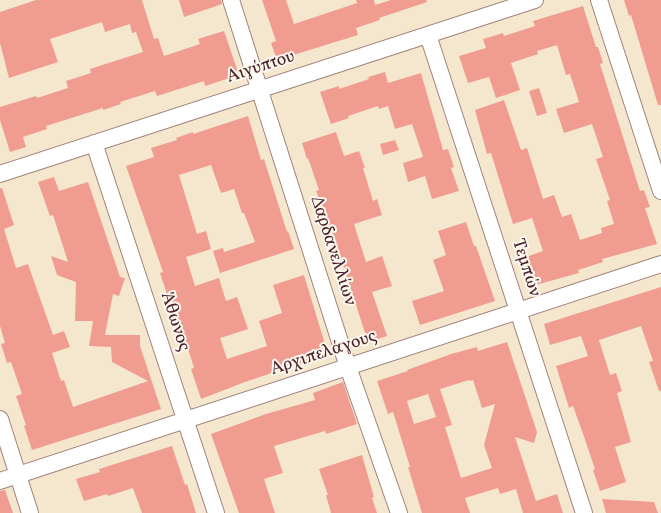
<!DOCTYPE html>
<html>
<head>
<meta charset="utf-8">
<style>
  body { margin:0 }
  canvas { display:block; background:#f5e7ce }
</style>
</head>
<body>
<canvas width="661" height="513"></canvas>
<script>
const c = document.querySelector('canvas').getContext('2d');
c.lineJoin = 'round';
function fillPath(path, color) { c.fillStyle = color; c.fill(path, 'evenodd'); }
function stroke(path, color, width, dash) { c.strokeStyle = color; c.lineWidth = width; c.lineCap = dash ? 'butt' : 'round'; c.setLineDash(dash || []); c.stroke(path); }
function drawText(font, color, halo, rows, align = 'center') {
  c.font = font + ' Vollkorn,serif'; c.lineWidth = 4; c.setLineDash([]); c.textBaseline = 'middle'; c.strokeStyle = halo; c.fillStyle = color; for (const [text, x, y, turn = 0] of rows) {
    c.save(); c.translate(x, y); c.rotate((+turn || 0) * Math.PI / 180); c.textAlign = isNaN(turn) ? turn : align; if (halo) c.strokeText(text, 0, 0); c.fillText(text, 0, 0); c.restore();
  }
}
const building = new Path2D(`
  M36,0H142L154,39L158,38L164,56L200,44L198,39L224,31L239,75L205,86L204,81L157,96L155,91L120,102L121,104L103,110V108L46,126L47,129L23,137L26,147L10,152L0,120V107L36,96L37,98L68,88L66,81L91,73L90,69L143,52L136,32L132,33L130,24L105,32L102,22L50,39L58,62L9,78L0,43V12Z
  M179,0H221L222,4L184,17Z
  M262,0H286L294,24L357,3L356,0H374L375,5L391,0H426L427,2L379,18L380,20L356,28L358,35L277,60L271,43L276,41Z
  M624,0H661V105H658L631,15L629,16Z
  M583,6L596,47H598L603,63L600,64L640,191L644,190L650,207L645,208L657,244L602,259L603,262L578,270L579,273L532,286L523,258L543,251L532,218L513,224L491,153L487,154L475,110L504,100L521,150L527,148L543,199L554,195L562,217L571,214L580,240L602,233L601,228L614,224L607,201L610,200L596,159L603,157L592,124L564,133L556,109L579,102L570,74L566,75L557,45L537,51L538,54L511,63L520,90L496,98L489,77L468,83L459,56L486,48L483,39L503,33L504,36L535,26L533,21Z
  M385,72L388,83L421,73L443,150L448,149L454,167L451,168L459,191L432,199L425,176L408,182L403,163L423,157L412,124L395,129L388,106L379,109L378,106L348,116L349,118L331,124L320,92L339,86V89L369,79L368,77Z
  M539,88L547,113L537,116L529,91Z
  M248,116L261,160L264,159L287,232L288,231L294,249L220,273L213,251L223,248L224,252L255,242L244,213H242L234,189L221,193L211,165L179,175L197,234L206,231L211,249L186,257L195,286L219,278L226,301L237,297L248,329L220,338L227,359L267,346L259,321L282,313L273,285L304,275L328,354L245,382L201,399L191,369L194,368L177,314L174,315L160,273L163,272L126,166L154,157L151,148L177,140L176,138L193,132V134Z
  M336,132L344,156L359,151L365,168H363L373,201L377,199L382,215L354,224L366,262L382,256L392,286L372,292L387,336L368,342L332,231L331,232L316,191L319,190L308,158L307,159L302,143Z
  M395,140L399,150L383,155L380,144Z
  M54,177L59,191L88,182L120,277L125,278L119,296L113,294L105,335H140V346L161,409L32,450L24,426L26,425L16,396L22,394L11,362L7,363L1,344L5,343L0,326V188H2L14,225L4,229L16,268L28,264L53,335L64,331L70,347L52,353L61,381L64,380L73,407L148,381L112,362L111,347L89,346L93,321H75L76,282L57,275L51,256L68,262L53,215L50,216L38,182Z
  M466,222L474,246H476L495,301L420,325L412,301L444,291L433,260L446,255L438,231Z
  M661,287V391H659L649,362L653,361L641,326L599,340L610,375L616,373L622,391L617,393L631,442L615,447L626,482L600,491L593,470L595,469L582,431L573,406L569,408L556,366L588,356L581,336L550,345L544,324Z
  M507,342L537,432L534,443L515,437L536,501L557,494L563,513H523L516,489L500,494L498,488L465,498L470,513H422L408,467H410L393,412L388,414L377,381L408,371L407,370L451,354L477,347L478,351ZM469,380V381L473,380L482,408L495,404L484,445L492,468L461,478L445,427L452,425L440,389ZM428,394L436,417L414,424L407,401Z
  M343,382L357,424L326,434L325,431L274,446L283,473L264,479L275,513H239L211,434L266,414L315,400L313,393Z
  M172,446L185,485L187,484L196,513H142L133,488L108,496L107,494L84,501L76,479L100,472L99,469Z
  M362,455L374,497L372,498L377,513H331L326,495H328L319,469Z
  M5,490L13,513H0V491Z
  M602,499L654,502L658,513H606Z`);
const minor = new Path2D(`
  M231,0L348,367L399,513
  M599,0L661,191
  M428,35L584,513
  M94,143L216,513
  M0,174L535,0
  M0,419L30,513
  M0,481L661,264`);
const streetNames = [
  ["Αιγύπτου",261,68,-18],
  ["Δαρδανελλίων",332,251,72],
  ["Τεμπών",525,268,72],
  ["Άθωνος",174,322,72],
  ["Αρχιπελάγους",324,354,-18]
];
fillPath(building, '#f19c91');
stroke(minor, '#a0837c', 18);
stroke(minor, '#fff', 16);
drawText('18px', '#4a1f2b', '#fbf7ec', streetNames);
</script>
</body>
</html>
